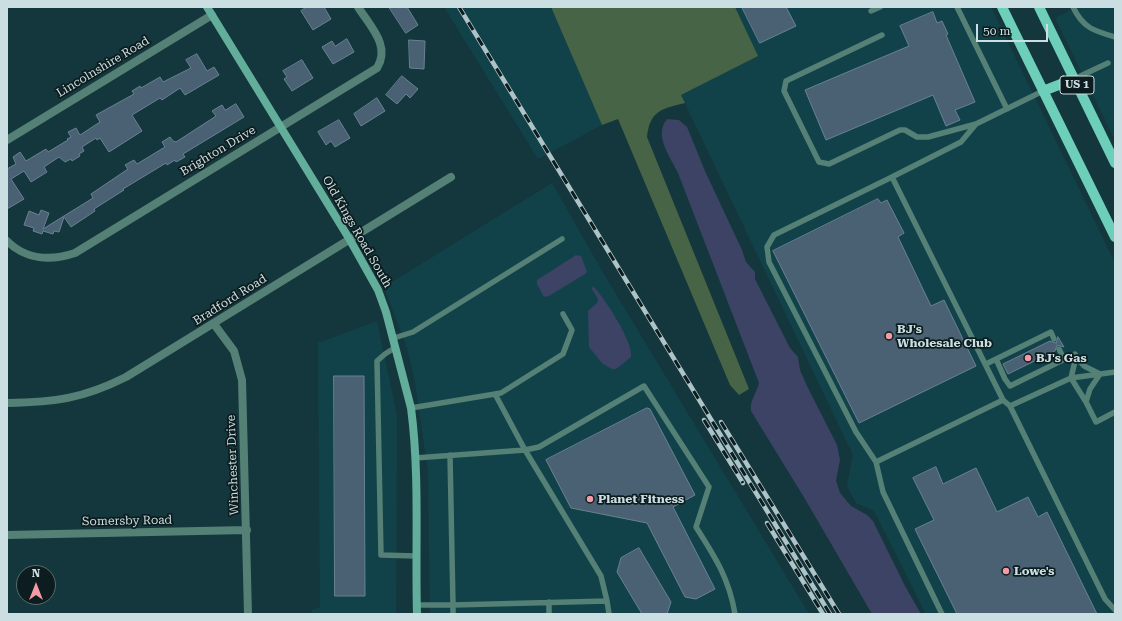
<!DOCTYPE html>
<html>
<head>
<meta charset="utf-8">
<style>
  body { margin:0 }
  #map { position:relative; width:1122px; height:621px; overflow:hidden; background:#13373c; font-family:"Roboto Serif",serif }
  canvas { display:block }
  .frame { position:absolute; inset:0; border:8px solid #cbdee1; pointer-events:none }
  .north { position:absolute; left:16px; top:565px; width:40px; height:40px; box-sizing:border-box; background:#0d1c1e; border:1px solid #596a6c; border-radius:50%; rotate:0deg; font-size:11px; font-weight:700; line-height:16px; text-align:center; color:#cbdee1 }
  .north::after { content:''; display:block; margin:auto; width:14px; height:18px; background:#f49aa6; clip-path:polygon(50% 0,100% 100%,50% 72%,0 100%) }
  .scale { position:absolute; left:976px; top:24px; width:72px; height:18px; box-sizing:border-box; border:2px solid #cbdee1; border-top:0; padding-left:5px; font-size:12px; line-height:14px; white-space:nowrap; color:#cbdee1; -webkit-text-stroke:3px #0d1c1e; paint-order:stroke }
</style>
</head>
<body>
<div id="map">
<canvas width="1122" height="621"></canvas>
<div class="frame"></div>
<div class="north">N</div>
<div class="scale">50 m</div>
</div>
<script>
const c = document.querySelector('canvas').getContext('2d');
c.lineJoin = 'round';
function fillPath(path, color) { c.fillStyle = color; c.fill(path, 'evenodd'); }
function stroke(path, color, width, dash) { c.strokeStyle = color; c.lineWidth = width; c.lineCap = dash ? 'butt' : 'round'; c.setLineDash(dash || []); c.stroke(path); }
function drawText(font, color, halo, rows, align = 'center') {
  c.font = font + ' "Roboto Serif",serif'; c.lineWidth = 3.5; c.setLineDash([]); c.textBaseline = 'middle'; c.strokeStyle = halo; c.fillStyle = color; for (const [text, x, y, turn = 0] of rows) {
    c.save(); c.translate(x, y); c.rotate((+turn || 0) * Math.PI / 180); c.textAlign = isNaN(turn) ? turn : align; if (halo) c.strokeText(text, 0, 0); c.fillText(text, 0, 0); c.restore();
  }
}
const built = new Path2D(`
  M444,7H551L602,125L538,159Z
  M735,7H991L1115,263V614H926L874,511L856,503L847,486L853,455L681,95L757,56Z
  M1077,7H1115V140L1055,18Z
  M552,183L602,271L809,614H430L428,471L415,382L407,348L384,287Z
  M377,321L397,416L396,614H312V610L320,607L318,343Z`);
const forest = new Path2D(`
  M551,7H735L758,56L681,95L685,103C662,109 650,110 647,137L749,389L739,395L730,385L618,119L602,125Z`);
const water = new Path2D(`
  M667,119L679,120L687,127L705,171L742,250L746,262L755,272V279L790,348L798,357L800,370L807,386L837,445L840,460L836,480L840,493L851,506L867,515L873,521L905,586L921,614H872L805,499L751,411C749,402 757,392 759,383L678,173C671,158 653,135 667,119Z
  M576,255L581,256L587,272L585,274L549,296L544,297L537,284V280Z
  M593,286C604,297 634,343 631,357L616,369H612L603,364L589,347L588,311L597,303L598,299L592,289Z`);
const building = new Path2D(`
  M307,7H324L331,19L313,30L301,11Z
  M389,7H407L418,25L406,33Z
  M742,7H786L796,26L760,43Z
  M933,12L937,23L942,21L948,34L946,35L975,102L955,110L960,120L946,126L933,95L826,140L805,90L909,46L900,26Z
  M347,39L354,52L333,64L322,47L332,41L335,46Z
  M409,40L425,41L424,69L410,68Z
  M197,54L207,71L214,67L219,75L185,95L180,88L162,100L160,98L132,115L142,131L109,152L100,138L97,140L96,138L82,147L84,151L79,154L80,156L72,161L71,159L65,162L59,157L44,167L47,172L31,182L24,171L11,179L24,199L7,209V169L16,164L13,157L20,152L26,161L46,149L48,152L68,140L67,139L71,137L68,132L76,128L80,135L100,122L96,115L134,94L132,91L140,86L141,88L160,77L163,82L191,68L186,60Z
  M302,60L313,78L292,91L284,79L287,77L283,71Z
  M402,76L418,89L410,98L406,94L397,104L386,95Z
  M377,98L385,111L361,126L354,114Z
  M236,104L244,117L183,154L185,157L176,162L175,160L167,165L166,163L123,189L124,190L94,209L95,211L71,227L64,217L59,232L54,231L53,234L43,231L42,234L33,231L34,228L24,225L29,211L39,215L41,210L49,213L43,229L93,198L91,194L128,169L125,165L134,160L137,164L165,147L162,142L170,137L173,141L176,142L210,120L216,116L212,111L222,105L225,110Z
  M339,120L350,138L335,147L331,141L326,145L318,132Z
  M878,199L881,203L887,200L904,233L898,237L931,306L944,300L976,366L859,423L773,251Z
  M1058,337L1064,347L1057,345L1055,351L1008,374L1003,364L1050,341L1056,343Z
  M334,376H364L365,596H335Z
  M647,408L650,409L695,495L673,507L715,589L696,599L685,597L647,523L571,508L546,460Z
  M936,467L943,484L976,468L997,512L1028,497L1038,517L1047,512L1097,614H957L915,529L934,520L913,478Z
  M639,548L671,602L667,614H642L617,572L621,558Z`);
const lane = new Path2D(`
  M957,7L1007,109
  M1073,7C1083,28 1094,31 1115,37
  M871,11L880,7
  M882,35L786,81L784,91L819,162L829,164L900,130H905L917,137H928L976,124
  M1074,79L1108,63
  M1043,91L976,124L961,142L892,177L1003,400L1010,406L1071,378L1115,372
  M892,177L774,235L767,247L769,262L856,432L876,462L1003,400
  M394,338L413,332L562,239
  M396,347L385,354L377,361L381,555L416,556
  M1059,349L1064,359
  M1076,357L1084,366L1100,374L1090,389L1086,402L1071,378Z
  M996,359L1005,379L1010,386L1075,354
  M986,364L1051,332L1054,339
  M1086,402L1096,422L1115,412
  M1010,406L1105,599L1115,610
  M411,408L501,393L563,354L572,330L563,314
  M415,458L525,450L495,394
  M876,462L883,492L942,614
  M607,601L609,614
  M549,602V614
  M417,605H453L450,455
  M453,614V605L607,601L601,576L525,450L539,447L644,386L709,487L696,527C715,557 729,578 735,614`);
const street = new Path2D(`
  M7,140L212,15
  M7,241C26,260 51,261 75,253L377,68C391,46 370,26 358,7
  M214,324L234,351L242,380L248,614
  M7,403C55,402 82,399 126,377L451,177
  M7,535L247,530`);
const secondary = new Path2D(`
  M207,7L350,240L378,290L386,312L411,408C420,476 415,546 417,614`);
const primary = new Path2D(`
  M1002,7L1115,237
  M1039,7L1115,163
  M1043,91L1074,79`);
const rail = new Path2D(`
  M459,7L830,614
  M704,420L743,483
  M721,422L839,614
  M767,523L823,614`);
const markers = [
  [889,336,4,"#f49aa6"],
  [1028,358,4,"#f49aa6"],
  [590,499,4,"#f49aa6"],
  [1006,571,4,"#f49aa6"]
];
const shields = [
  [1077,85,34]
];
const shieldNames = [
  ["US 1",1077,85]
];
const streetNames = [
  ["Lincolnshire Road",103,67,-31],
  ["Brighton Drive",218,151,-31],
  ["Old Kings Road South",357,232,60],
  ["Bradford Road",230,300,-32],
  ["Winchester Drive",233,465,-92],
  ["Somersby Road",127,521,-1]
];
const poiNames = [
  ["BJ's",897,329],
  ["Wholesale Club",897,343],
  ["BJ's Gas",1036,358],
  ["Planet Fitness",598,499],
  ["Lowe's",1014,571]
];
fillPath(built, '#124249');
fillPath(forest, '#486447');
fillPath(water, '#3c4364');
fillPath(building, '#496173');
stroke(building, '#688194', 1);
stroke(lane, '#548075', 5.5);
stroke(street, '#548075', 8);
stroke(secondary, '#63ad9b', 8);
stroke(primary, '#6dcfb9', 10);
stroke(rail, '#adc3c7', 4.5);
stroke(rail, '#0d1c1e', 3, [9]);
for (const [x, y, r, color] of markers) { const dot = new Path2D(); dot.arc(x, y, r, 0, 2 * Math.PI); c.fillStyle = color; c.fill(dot); stroke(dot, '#0d1c1e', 1.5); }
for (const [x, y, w] of shields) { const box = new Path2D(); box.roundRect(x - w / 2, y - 9, w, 18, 3); c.fillStyle = '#0d1c1e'; c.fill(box); stroke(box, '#cbdee1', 1); }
drawText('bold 11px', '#cbdee1', null, shieldNames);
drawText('12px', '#cbdee1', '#0d1c1e', streetNames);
drawText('bold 12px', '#cbdee1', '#0d1c1e', poiNames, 'left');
</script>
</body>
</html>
